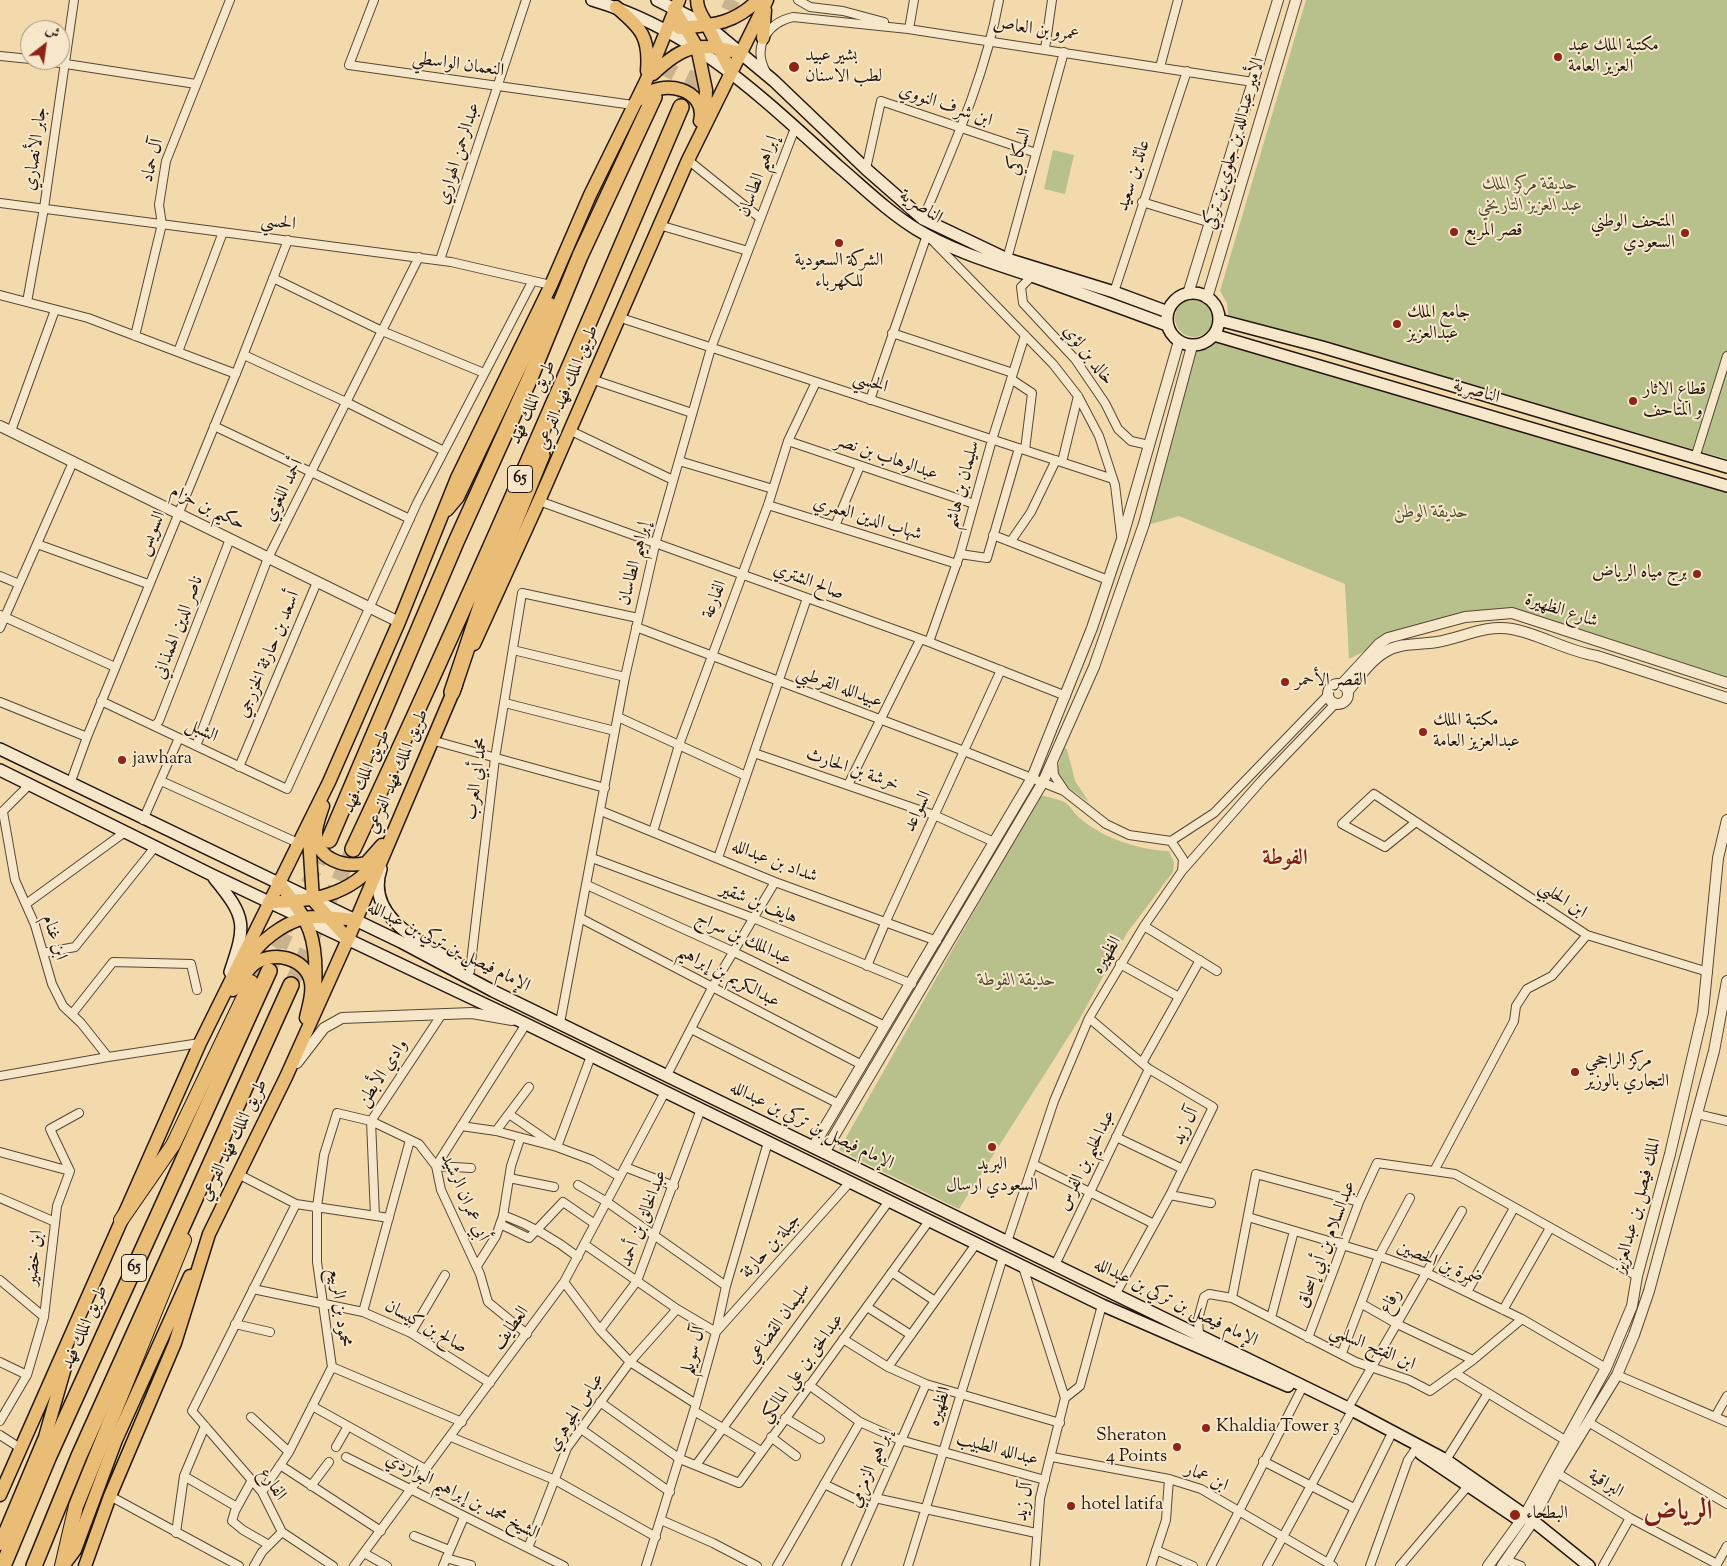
<!DOCTYPE html>
<html>
<head>
<meta charset="utf-8">
<style>
  body { margin:0 }
  #map { position:relative; width:1727px; height:1566px; overflow:hidden; background:#f3daad; font-family:"Sorts Mill Goudy",Amiri,serif }
  canvas { display:block }
  .north { position:absolute; left:20px; top:20px; width:50px; height:50px; box-sizing:border-box; background:#f7e7ca; border:1px solid #a2937f; border-radius:50%; rotate:30deg; font-size:14px; font-weight:700; line-height:20px; text-align:center; color:#22160f }
  .north::after { content:''; display:block; margin:auto; width:18px; height:22px; background:#8f2418; clip-path:polygon(50% 0,100% 100%,50% 72%,0 100%) }
</style>
</head>
<body>
<div id="map">
<canvas width="1727" height="1566"></canvas>
<div class="north">ش</div>
</div>
<script>
const c = document.querySelector('canvas').getContext('2d');
c.lineJoin = 'round';
function fillPath(path, color) { c.fillStyle = color; c.fill(path, 'evenodd'); }
function stroke(path, color, width, dash) { c.strokeStyle = color; c.lineWidth = width; c.lineCap = dash ? 'butt' : 'round'; c.setLineDash(dash || []); c.stroke(path); }
function drawText(font, color, halo, rows, align = 'center') {
  c.font = font + ' "Sorts Mill Goudy",Amiri,serif'; c.lineWidth = 4; c.setLineDash([]); c.textBaseline = 'middle'; c.strokeStyle = halo; c.fillStyle = color; for (const [text, x, y, turn = 0] of rows) {
    c.save(); c.translate(x, y); c.rotate((+turn || 0) * Math.PI / 180); c.textAlign = isNaN(turn) ? turn : align; if (halo) c.strokeText(text, 0, 0); c.fillText(text, 0, 0); c.restore();
  }
}
const green = new Path2D(`
  M1306,0H1727V459L1228,315L1227,303L1220,291Z
  M1053,150L1074,155L1065,194L1044,189Z
  M1175 318a19 19 0 1 1 38 0a19 19 0 1 1-38 0Z
  M1213,336L1727,489V682L1511,614L1464,618L1387,640L1349,659L1345,584L1179,516L1144,526L1191,347L1201,345Z
  M1064,748L1067,749L1075,781L1089,802L1063,784L1056,773Z
  M1040,795C1047,797 1059,799 1066,803C1072,808 1076,816 1082,820C1105,839 1140,850 1169,851L1174,862L1173,872L1127,933L1079,1020L959,1209L839,1150Z`);
const trunkTunnel = new Path2D(`
  M251,982L291,921`);
const motorwayTunnel = new Path2D(`
  M718,31L733,0
  M654,97L678,51
  M681,107L705,56
  M308,884L328,841
  M270,968L295,914
  M291,985L351,853`);
const minor = new Path2D(`
  M374,0L349,65L633,105
  M798,0L810,7L843,11L884,22
  M909,29L914,0
  M1045,49L1052,0
  M0,56L30,59
  M40,60L196,84
  M1160,67L1178,0
  M766,72C752,47 767,23 793,17L908,29L1253,82
  M688,160L760,218
  M866,169L881,101L1036,153
  M1142,202L1211,223
  M0,203L451,262L551,285
  M923,219C953,147 985,77 999,0
  M659,225L748,251
  M1007,259L1064,52
  M440,260L526,0
  M1032,276L1021,287L1023,303L1075,359L1105,403L1118,429L1131,441L1149,445
  M273,278L382,331L484,373
  M1114,292L1187,71
  M0,295L88,318L236,374
  M27,302L44,208L74,0
  M618,317L1113,479
  M892,333L1013,373
  M135,336L162,224L159,205L166,161L230,0
  M178,352L223,232
  M244,355L346,402L444,451
  M591,379L692,413
  M1011,379L1032,393L1025,450
  M870,400L927,235L1053,364L1078,396L1099,436L1115,485L1121,535
  M214,426L410,519
  M569,430L673,480
  M11,431L55,310
  M788,441L974,504
  M1695,458L1727,356
  M679,461L773,489
  M1062,462L1078,396
  M539,501L929,642L1066,696
  M768,505L957,564
  M835,526L860,466
  M993,535L1108,580
  M1011,541L1031,512L1056,460
  M37,544L148,584
  M960,554L987,558L1019,448
  M0,576L19,584
  M0,615L115,667
  M636,627L964,751L1064,791L1106,824L1129,835L1171,841L1183,859L1182,871L1144,926L1089,1018L1054,1101L1007,1242
  M0,628L73,462
  M929,642L960,554L992,440L1025,335
  M513,650L625,677
  M101,701L287,789L417,503L532,282
  M0,702L87,737
  M505,703L615,731
  M618,717L746,776
  M154,726L159,721L230,539
  M431,740L605,788
  M196,746L268,558L419,257
  M754,753L934,815L994,842
  M1053,762L1054,775L1064,790
  M239,767L317,582
  M161,781L298,843
  M70,784L87,737L239,366L288,240
  M848,785L920,640
  M601,811L775,882L937,941
  M3,812L15,880L35,925L52,984L63,1006L81,1023L108,1057
  M0,814L29,785
  M143,820L179,738
  M1416,822L1385,847L1342,824L1374,794L1587,935L1708,972
  M653,832L679,745L768,505L788,441L816,382
  M1171,841L1214,813L1328,695
  M592,858L753,918L912,984
  M718,858L807,598
  M1182,871L1262,780L1335,704
  M587,885L734,952L885,1026
  M26,904L125,832
  M580,918L862,1065
  M1144,926L1217,971
  M43,953L75,947L155,847
  M1120,964L1179,997
  M867,966L886,921L1001,670
  M470,971L495,758L522,593L638,618
  M72,1014L113,962L191,964L197,990
  M1089,1018L1149,1069L1213,1107L1170,1195L1115,1295
  M560,1023L625,677L656,541L711,348L795,128
  M691,1029L839,1104
  M1142,1063L1200,960
  M667,1075L713,986L775,882
  M0,1076L108,1057L200,1043
  M509,1114L557,1147L591,1056
  M1697,1114L1727,1121
  M461,1126L496,1131L557,1147L592,1160L620,1177
  M496,1131L529,1087
  M1116,1137L1183,1169
  M0,1152L70,1171
  M1033,1164L1154,1224
  M625,1167L674,1186
  M471,1168L436,1166L526,1024
  M1434,1171L1514,1021L1516,1006L1527,989L1552,976L1587,935
  M238,1174L296,1204L389,1218
  M509,1178L554,1187
  M578,1185L607,1202L726,1286
  M1170,1195L1211,1203
  M0,1198L55,1222
  M296,1204L192,1411L262,1492L282,1532L333,1566
  M503,1215C530,1225 555,1239 578,1257
  M375,1216L371,1121L442,1014
  M1248,1217L1379,1256L1427,1273L1522,1319L1606,1368
  M500,1224L529,1238L563,1202L595,1224
  M584,1244L677,1309L716,1332L850,1182
  M1055,1265L1149,1069
  M477,1266L496,1236L503,1216L511,1166L520,1139
  M1023,1267L1065,1398
  M893,1273L935,1301
  M0,1280L44,1317
  M564,1282L600,1330L630,1362L696,1404
  M253,1289L363,1312L411,1333L490,1383
  M1467,1292L1514,1208
  M1232,1298L1256,1174L1359,1202
  M1362,1304L1397,1324L1473,1360
  M867,1307L911,1335
  M1503,1310L1550,1228
  M363,1312L410,1140
  M1271,1318L1294,1231
  M235,1324L270,1332
  M600,1330L637,1281L701,1109
  M411,1333L445,1275
  M1199,1335L1198,1319L1204,1297L1209,1294L1232,1298L1356,1362L1409,1380L1430,1391L1473,1360L1522,1319
  M1308,1338L1359,1202L1377,1163L1455,1174L1637,1276
  M843,1339L888,1367L926,1384L1060,1423
  M1342,1353L1379,1256L1410,1198
  M0,1362L27,1375
  M332,1367L462,1422
  M888,1367L976,1244
  M1455,1373L1565,1440
  M1617,1375L1727,1422
  M809,1385L860,1422L900,1440L1045,1480
  M600,1402L680,1459L739,1483L929,1221
  M312,1406L427,1470
  M1348,1408L1462,1211
  M694,1411L761,1451
  M251,1417L289,1452
  M1715,1417L1727,1396
  M785,1418L820,1439
  M0,1421L27,1375L44,1317L57,1206L70,1171L50,1129L79,1113
  M1588,1422L1727,1504
  M581,1429L670,1492
  M0,1435L20,1448
  M451,1437L555,1480L656,1537
  M771,1437L796,1456
  M336,1447L348,1426
  M346,1457L564,1566
  M1052,1457L1169,1479L1201,1489L1333,1566
  M1446,1460L1488,1393
  M1263,1461L1354,1508
  M280,1465L381,1531
  M696,1465L889,1201
  M1557,1473L1630,1518L1717,1564
  M184,1476L237,1507
  M252,1480L235,1511L232,1521L243,1530L269,1545
  M824,1484L872,1507
  M311,1486L329,1462
  M262,1492L289,1452L332,1367L317,1262V1207L324,1155L337,1113L371,1121L419,1144L436,1166L441,1190L480,1274L488,1302L527,1334
  M110,1496L239,1566
  M875,1498L1036,1533
  M661,1520L713,1543L757,1566
  M176,1533L184,1476L205,1426
  M414,1536L449,1550
  M528,1548L567,1448L630,1362L677,1309
  M1156,1550L1193,1566
  M364,1553L387,1566
  M446,1558L471,1565
  M1506,1560L1521,1566
  M1328,1563L1390,1437
  M254,1566L262,1552L282,1532
  M354,1566L564,1282L665,1092
  M443,1566L464,1517
  M646,1566L696,1404L716,1332L726,1286L768,1142
  M777,1566L860,1422
  M846,1566L926,1384
  M908,1566L1003,1257
  M1035,1566L1040,1498L1065,1398L1080,1386L1102,1305
  M1151,1566L1166,1520L1169,1479
  M1211,1566L1300,1392
  M1267,1566L1349,1416
  M1370,1566L1408,1460L1415,1450
  M1400,1566L1468,1486
  M1603,1566L1630,1518
  M1716,1566L1727,1546`);
const tertiary = new Path2D(`
  M1188,294L1278,0
  M1207,298L1296,0
  M0,426L399,622
  M1328 694a10 10 0 1 1 20 0a10 10 0 1 1-20 0Z
  M1342,684L1379,644L1388,638L1465,617L1512,613L1727,683
  M1348,691C1359,678 1370,661 1385,652C1401,642 1419,645 1437,642C1462,638 1486,624 1512,629C1540,634 1566,651 1597,656L1727,698
  M297,1063L324,1028L342,1018L472,1013L512,1020
  M813,1147L1032,778L1092,628L1122,539L1179,341
  M824,1153L1043,782L1094,667L1144,524L1192,346
  M1488,1566L1525,1515L1606,1368L1632,1306L1637,1276L1670,1154L1703,1012L1718,858L1727,820
  M1502,1566L1529,1527L1557,1473L1617,1375L1634,1335L1649,1291L1714,1051L1727,981`);
const secondary = new Path2D(`
  M592,0C694,30 760,96 837,165C863,187 887,211 916,229C952,251 993,263 1032,276C1077,292 1122,308 1167,325
  M657,0L708,26L774,81L866,169L923,219L1007,259L1114,292L1168,312
  M1167 319a26 26 0 1 1 52 0a26 26 0 1 1-52 0Z
  M1219,320L1322,347L1727,467
  M1214,335L1727,486
  M0,749L401,942L493,991L1348,1408L1446,1460L1532,1520L1589,1566
  M0,770L212,875L520,1021L1102,1305L1288,1386
  M381,869C364,919 427,945 460,965
  M214,878C247,918 246,925 230,972
  M1421,1454L1519,1520`);
const primary = new Path2D(`
  M697,0C697,12 705,19 709,29C716,43 723,57 731,71
  M616,7C641,28 650,37 647,71
  M674,9L697,47L706,90L705,118
  M679,28C711,25 733,25 758,0
  M763,38L765,10
  M653,74C684,44 699,42 740,53
  M641,99C661,77 708,89 700,121
  M447,510L458,497L550,304
  M474,644L539,501L688,160L767,0
  M323,806C320,815 316,825 316,833C316,860 345,868 366,863L382,845
  M311,829L309,838L313,900L348,939
  M278,882C310,921 318,938 315,989
  M269,902C309,902 351,896 376,861
  M248,960C260,941 282,924 304,918C319,915 340,918 355,920
  M233,990C239,982 245,973 252,966C270,949 307,957 311,983C313,995 308,1007 306,1018
  M0,1495L200,1043L329,782L399,622L457,478L551,285L590,195L646,81L679,0
  M0,1544L45,1437L68,1357
  M63,1566L75,1550L116,1440L190,1276
  M85,1566L110,1496L175,1343L209,1234L286,1077L348,939L456,685`);
const trunk = new Path2D(`
  M121,1220L173,1145L251,982
  M62,1566L76,1506L184,1240`);
const motorway = new Path2D(`
  M452,692L484,597L542,455
  M329,840L456,542L530,378L580,256L654,97
  M353,849C468,604 575,356 681,107
  M3,1566L48,1458L269,971
  M34,1566L79,1456L291,985`);
const markers = [
  [1558,57,5,"#8f2418"],
  [794,67,6,"#8f2418"],
  [1454,232,5,"#8f2418"],
  [1685,233,5,"#8f2418"],
  [839,243,5,"#8f2418"],
  [1397,324,5,"#8f2418"],
  [1633,401,5,"#8f2418"],
  [1697,574,5,"#8f2418"],
  [1285,682,5,"#8f2418"],
  [1423,732,5,"#8f2418"],
  [122,760,5,"#8f2418"],
  [1575,1072,5,"#8f2418"],
  [992,1147,5,"#8f2418"],
  [1206,1428,5,"#8f2418"],
  [1177,1447,5,"#8f2418"],
  [1071,1506,5,"#8f2418"],
  [1515,1515,6,"#8f2418"]
];
const shields = [
  [520,479,25],
  [134,1268,25]
];
const shieldNames = [
  ["65",520,479],
  ["65",134,1268]
];
const streetNames = [
  ["عمرو بن العاص",1036,31,8],
  ["النعمان الواسطي",458,66,8],
  ["ابن شرف النووي",945,107,19],
  ["الأمير عبدالله بن جلوي بن تركي",1236,144,-74],
  ["جابر الأنصاري",37,149,-82],
  ["السكاكي",1021,152,-75],
  ["عبدالرحمن الهواري",460,154,-72],
  ["آل حماد",154,161,-75],
  ["عائذ بن سعيد",1135,176,-72],
  ["إبراهيم الطاسان",760,177,-69],
  ["الناصرية",920,208,33],
  ["الحسي",278,224,7],
  ["خالد بن لؤي",1087,356,52],
  ["الحسي",870,384,18],
  ["طريق الملك فهد الفرعي",569,388,-67],
  ["الناصرية",1476,393,16],
  ["طريق الملك فهد",534,403,-66],
  ["عبدالوهاب بن نصر",886,459,19],
  ["سليمان بن هاشم",964,485,-75],
  ["أحمد اللغوي",285,491,-63],
  ["حكيم بن حزام",207,509,26],
  ["شهاب الدين العمري",867,520,17],
  ["السويس",153,534,-67],
  ["إبراهيم الطاسان",636,564,-76],
  ["صالح الشتري",808,583,21],
  ["الفارعة",716,600,-69],
  ["شارع الظهيرة",1561,612,18],
  ["ناصر الدين الهمذاني",180,628,-69],
  ["أسعد بن حارثة الخزرجي",270,655,-67],
  ["عبيدالله القرطبي",839,689,20],
  ["الشبل",201,732,25],
  ["خرشة بن الحارث",852,771,19],
  ["طريق الملك فهد",368,772,-65],
  ["طريق الملك فهد الفرعي",399,772,-67],
  ["محمد أبي العرب",478,779,-82],
  ["السواعد",919,812,-65],
  ["شداد بن عبدالله",774,863,21],
  ["ابن الحلبي",1562,901,33],
  ["هايف بن شقير",758,905,22],
  ["ابن غنام",53,938,72],
  ["عبدالملك بن سراج",743,940,25],
  ["الإمام فيصل بن تركي بن عبدالله",448,948,27],
  ["الظهيره",1108,956,-59],
  ["عبدالكريم بن إبراهيم",728,978,28],
  ["وادي الأبطن",384,1074,-57],
  ["الإمام فيصل بن تركي بن عبدالله",811,1127,26],
  ["آل زيد",1187,1127,-64],
  ["طريق الملك فهد الفرعي",235,1141,-64],
  ["عبدالحليم بن الفرس",1088,1161,-64],
  ["أبي عمران الرشيد",463,1198,66],
  ["الملك فيصل بن عبدالعزيز",1639,1206,-75],
  ["عبدالخالق بن أحمد",645,1219,-69],
  ["عبدالسلام بن أبي إسحاق",1328,1245,-69],
  ["جبلة بن حارثة",772,1247,-48],
  ["ابن خضير",36,1258,-84],
  ["ضمرة بن الحصين",1439,1265,23],
  ["رفاع",1392,1302,-59],
  ["الإمام فيصل بن تركي بن عبدالله",1175,1304,26],
  ["محمود بن الربيع",338,1308,82],
  ["سليمان القضاعي",780,1324,-54],
  ["طريق الملك فهد",86,1328,-66],
  ["صالح بن كيسان",425,1328,29],
  ["العطايف",512,1329,-54],
  ["ابن الفتح السلمي",1372,1349,23],
  ["آل سويلم",695,1351,-75],
  ["عبدالحق بن علي المالكي",803,1369,-54],
  ["الظهيره",941,1407,-73],
  ["عباس الجوهري",577,1413,-57],
  ["عبدالله الطبيب",997,1451,15],
  ["إبراهيم الزمزمي",872,1469,-67],
  ["ابن عمار",1206,1479,24],
  ["الفارع",271,1485,56],
  ["البراقية",1605,1485,32],
  ["الشيخ محمد بن إبراهيم البواردي",462,1498,27],
  ["آل زيد",1026,1502,-80]
];
const poiNames = [
  ["مكتبة الملك عبد",1568,47],
  ["العزيز العامة",1568,68],
  ["بشير عبيد",805,57],
  ["لطب الاسنان",805,78],
  ["المتحف الوطني",1675,223,"right"],
  ["السعودي",1675,244,"right"],
  ["قصر المربع",1464,232],
  ["الشركة السعودية",839,262,"center"],
  ["للكهرباء",839,283,"center"],
  ["جامع الملك",1407,314],
  ["عبدالعزيز",1407,335],
  ["قطاع الاثار",1643,391],
  ["و المتاحف",1643,412],
  ["برج مياه الرياض",1687,574,"right"],
  ["القصر الأحمر",1295,682],
  ["مكتبة الملك",1433,722],
  ["عبدالعزيز العامة",1433,743],
  ["jawhara",132,760],
  ["مركز الراجحي",1585,1062],
  ["التجاري بالوزير",1585,1083],
  ["البريد",992,1166,"center"],
  ["السعودي ارسال",992,1187,"center"],
  ["Khaldia Tower 3",1216,1428],
  ["Sheraton",1167,1437,"right"],
  ["4 Points",1167,1458,"right"],
  ["hotel latifa",1081,1506],
  ["البطحاء",1526,1515]
];
const parkNames = [
  ["حديقة مركز الملك",1530,186],
  ["عبد العزيز التاريخي",1530,207],
  ["حديقة الوطن",1431,514],
  ["حديقة الفوطة",1017,982]
];
const districtNames = [
  ["الفوطة",1285,860]
];
const townNames = [
  ["الرياض",1678,1514]
];
fillPath(green, '#b8c08c');
stroke(trunkTunnel, '#c9b38d', 14, [14, 7]);
stroke(motorwayTunnel, '#c9b38d', 15, [15, 8]);
stroke(minor, '#564736', 10);
stroke(tertiary, '#564736', 12);
stroke(secondary, '#22160f', 14);
stroke(primary, '#22160f', 15);
stroke(trunk, '#22160f', 16);
stroke(motorway, '#22160f', 18);
stroke(minor, '#f7e7ca', 8);
stroke(tertiary, '#f7e7ca', 10);
stroke(secondary, '#f7e7ca', 11);
stroke(primary, '#eabd76', 12);
stroke(trunk, '#eabd76', 14);
stroke(motorway, '#eabd76', 15);
for (const [x, y, r, color] of markers) { const dot = new Path2D(); dot.arc(x, y, r, 0, 2 * Math.PI); c.fillStyle = color; c.fill(dot); stroke(dot, '#f7e7ca', 2); }
for (const [x, y, w] of shields) { const box = new Path2D(); box.roundRect(x - w / 2, y - 13.5, w, 27, 4); c.fillStyle = '#f7e7ca'; c.fill(box); stroke(box, '#22160f', 1); }
drawText('bold 16px', '#22160f', null, shieldNames);
drawText('18px', '#22160f', '#f7e7ca', streetNames);
drawText('18px', '#22160f', '#f7e7ca', poiNames, 'left');
drawText('italic 18px', '#4f4934', '#f7e7ca', parkNames);
drawText('bold 22px', '#7a1f14', '#f7e7ca', districtNames);
drawText('bold 28px', '#7a1f14', '#f7e7ca', townNames);
</script>
</body>
</html>
